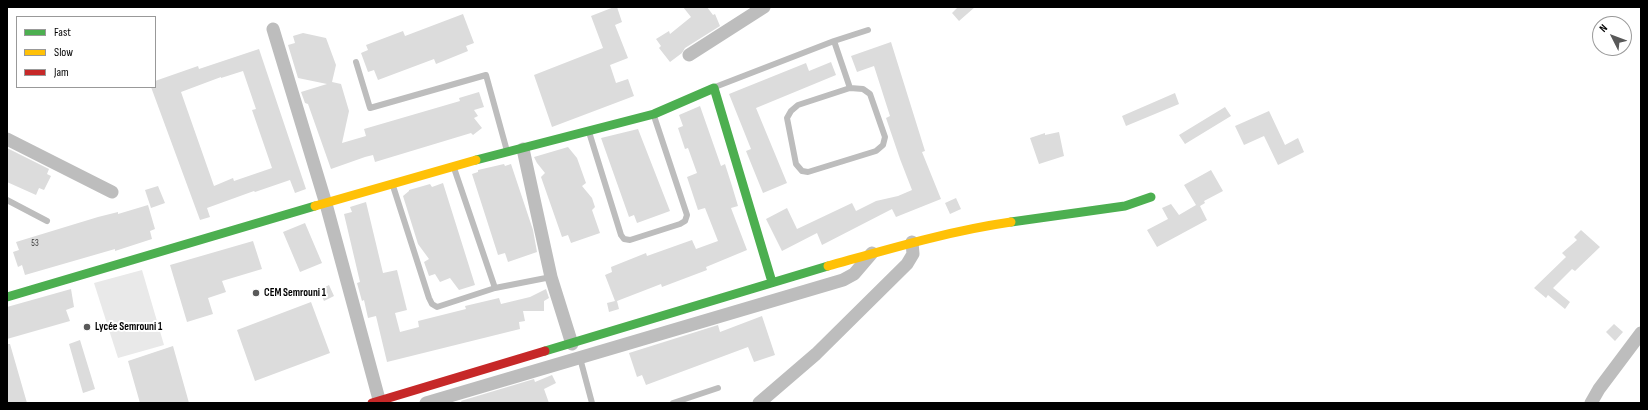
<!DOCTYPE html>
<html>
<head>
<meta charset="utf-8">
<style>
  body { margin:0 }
  #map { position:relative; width:1648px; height:410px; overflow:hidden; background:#fff; font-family:"Sofia Sans Condensed",sans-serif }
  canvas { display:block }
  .frame { position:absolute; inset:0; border:8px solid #000; pointer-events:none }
  .legend { position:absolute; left:16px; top:16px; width:140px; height:72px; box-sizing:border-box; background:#fff; border:1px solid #999; margin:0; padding:5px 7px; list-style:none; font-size:12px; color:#000 }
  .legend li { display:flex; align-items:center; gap:8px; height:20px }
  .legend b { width:20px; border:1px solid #999 }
  .north { position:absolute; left:1592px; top:16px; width:40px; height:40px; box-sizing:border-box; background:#fff; border:1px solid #999; border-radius:50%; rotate:312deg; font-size:11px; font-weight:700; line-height:16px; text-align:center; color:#000 }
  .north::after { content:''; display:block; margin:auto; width:14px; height:18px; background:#595959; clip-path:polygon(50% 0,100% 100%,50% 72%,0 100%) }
</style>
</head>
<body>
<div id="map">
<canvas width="1648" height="410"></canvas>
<div class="frame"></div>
<ul class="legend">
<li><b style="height:5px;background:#4caf50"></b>Fast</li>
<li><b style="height:5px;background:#ffc107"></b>Slow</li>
<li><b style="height:5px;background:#c62828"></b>Jam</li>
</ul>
<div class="north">N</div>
</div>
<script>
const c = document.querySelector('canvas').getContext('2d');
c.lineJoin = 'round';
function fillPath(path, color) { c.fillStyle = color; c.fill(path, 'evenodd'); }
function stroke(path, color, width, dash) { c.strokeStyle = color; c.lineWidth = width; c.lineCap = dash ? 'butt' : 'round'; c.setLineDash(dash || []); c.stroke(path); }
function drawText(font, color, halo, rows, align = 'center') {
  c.font = font + ' "Sofia Sans Condensed",sans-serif'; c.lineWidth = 4; c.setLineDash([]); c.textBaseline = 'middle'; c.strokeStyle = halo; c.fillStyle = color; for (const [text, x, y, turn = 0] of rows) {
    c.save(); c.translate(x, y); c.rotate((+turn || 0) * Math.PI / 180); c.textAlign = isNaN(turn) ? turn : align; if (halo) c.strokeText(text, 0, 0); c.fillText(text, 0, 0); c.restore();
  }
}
const green = new Path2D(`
  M142,270L164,345L118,358L94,283Z`);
const building = new Path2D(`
  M614,7H617L622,22L615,25L628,58L610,65L616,83L628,79L634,96L552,127L534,75L603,48L591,16Z
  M683,7H707L713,15L715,14L720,26L685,48L682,53L670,62L659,48L661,46L656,39L669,31L670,34L691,17Z
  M958,7H975L959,21L952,13Z
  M463,14L474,43L466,46L468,51L436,64L434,59L378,80L374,70L368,72L361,53L368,50L366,45L403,31L405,36Z
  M303,33L326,38L336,65L332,82L341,84L349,111L342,143L366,136L364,129L460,101L459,98L479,92L484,107L474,110L478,116L474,118L482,128L473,135L471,133L375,162L373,155L365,157L331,169L308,104L305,103L301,92L327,84L298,78L288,45L295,43L293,36Z
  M891,42L925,151L922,152L941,199L896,217L892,209L822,245L817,233L782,251L766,219L787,208L797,229L852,203L856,211L876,201L898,196L912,190L900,159L886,118L890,116L874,66L857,72L851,56Z
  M259,49L306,189L295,193L290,180L255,192L254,191L207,208L210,217L200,220L151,87H155V81L198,66L199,69ZM243,71L256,109L252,110L272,168L234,181L233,178L214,186L181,92L221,77V78Z
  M831,62L836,75L756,108L787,183L763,193L746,151L751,149L729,94L806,63L809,71Z
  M1175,93L1179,104L1126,126L1122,116Z
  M700,106L721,166L725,164L732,186L738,206L731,208L747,250L706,267L707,270L662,287L661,284L617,301L619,309L609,312L607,303L615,301L605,275L612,272L611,267L646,253L647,256L692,240L696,249L718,241L705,208L698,210L687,177L697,173L688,148L685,149L678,128L683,126L679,115Z
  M1225,107L1231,116L1185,144L1179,135Z
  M1269,111L1285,145L1298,138L1304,152L1278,165L1264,136L1244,145L1235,126Z
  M638,129L670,211L637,223L634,215L629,217L601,138Z
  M1059,132L1064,156L1039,164L1030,138L1045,133V135Z
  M568,147L577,158L586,183L582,186L592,198L595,207L592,210L600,233L571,243L568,235L562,237L541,177L545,173L537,163L534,157Z
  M7,148L49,169L47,174L51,176L44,190L39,188L36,195L7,182Z
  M504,164L505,166L511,164L533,230L537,252L508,262L505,253L498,255L472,174L478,172V170Z
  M1211,170L1223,191L1204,201L1205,203L1200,206L1207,220L1157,247L1147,230L1168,219L1162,208L1171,204L1179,215L1196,205L1184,185Z
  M443,183L475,285L459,290L450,278L440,282L435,274L429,276L424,262L429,259L418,244L403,196L409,191V190L430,184L432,187Z
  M158,186L165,203L151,208L145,190Z
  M956,198L961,209L950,214L945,203Z
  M366,202L383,273L397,270L407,310L395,313L400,332L419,327L418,321L466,309L465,306L499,298L501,304L530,297L546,289L549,298L544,301V311H523L525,321L519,322L520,329L387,362L376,316L368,318L364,300L362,301L357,283L360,282L344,214L352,212L350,207Z
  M148,205L155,229L150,231L152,239L115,251V249L25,275L22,265L18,267L13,252L19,250L16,242L98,217L118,212V214Z
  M305,223L322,263L300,272L283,232Z
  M1581,230L1600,247L1575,271L1572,269L1553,288L1570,302L1565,309L1548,295L1546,298L1534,288L1566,257L1562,253L1577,240L1574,237Z
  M253,241L262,269L222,281L226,292L208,298L213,314L187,322L170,265Z
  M329,285L334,296L324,301L319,290Z
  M71,289L74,307L66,310L70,321L7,339V307Z
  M311,302L330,353L255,381L237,330Z
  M762,316L775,355L754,362L748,347L646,385L642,375L637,377L629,353L718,325L720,332Z
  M1614,324L1623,332L1615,341L1606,332Z
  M80,340L95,389L83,393L69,344Z
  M7,344H10L27,403H7Z
  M173,346L189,403H140L128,361Z
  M552,375L556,383L544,389L549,403H462L461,401L464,400L534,379L535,382Z`);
const lane = new Path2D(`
  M834,41L850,88
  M356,62L370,108L486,75L507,151
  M715,87L834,41L868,30
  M850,88L863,89L870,94L885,137L883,145L876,151L808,172L802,171L796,164L787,118L791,111L798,105Z
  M589,132L621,235L624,239L630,240L680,224L685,221L687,215L654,116
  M454,168L495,288
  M393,186L429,298L432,304L437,307L495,288L551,277
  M7,200L47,221
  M580,358L592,403
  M673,403L718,388`);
const street = new Path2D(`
  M273,29L326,204L380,403
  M689,55L764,7
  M7,139L112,192
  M523,149L551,277L572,344
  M426,403L843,280L854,274L872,253
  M759,403L816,354L907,264L913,254L912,242
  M1591,403L1599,389L1641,333`);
const fast = new Path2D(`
  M476,160L654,114L714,88L772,282
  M1011,222L1125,206L1151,197
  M7,297L315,206
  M545,351L828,266`);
const slow = new Path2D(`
  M315,206L476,160
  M828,266C889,249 949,231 1011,222`);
const jam = new Path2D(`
  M372,403L545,351`);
const markers = [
  [256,293,4,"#595959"],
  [87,327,4,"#595959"]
];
const numberNames = [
  ["53",35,244]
];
const poiNames = [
  ["CEM Semrouni 1",264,293],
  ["Lycée Semrouni 1",95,327]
];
fillPath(green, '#e9e9e9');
fillPath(building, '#dcdcdc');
stroke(lane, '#bdbdbd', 6);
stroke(street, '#bdbdbd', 13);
stroke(fast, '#4caf50', 9);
stroke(slow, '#ffc107', 9);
stroke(jam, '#c62828', 9);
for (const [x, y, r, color] of markers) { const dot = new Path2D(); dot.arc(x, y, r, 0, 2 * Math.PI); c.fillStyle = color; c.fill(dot); stroke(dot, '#fff', 1.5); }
drawText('9px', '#373737', null, numberNames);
drawText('bold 11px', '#000', '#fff', poiNames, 'left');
</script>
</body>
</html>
